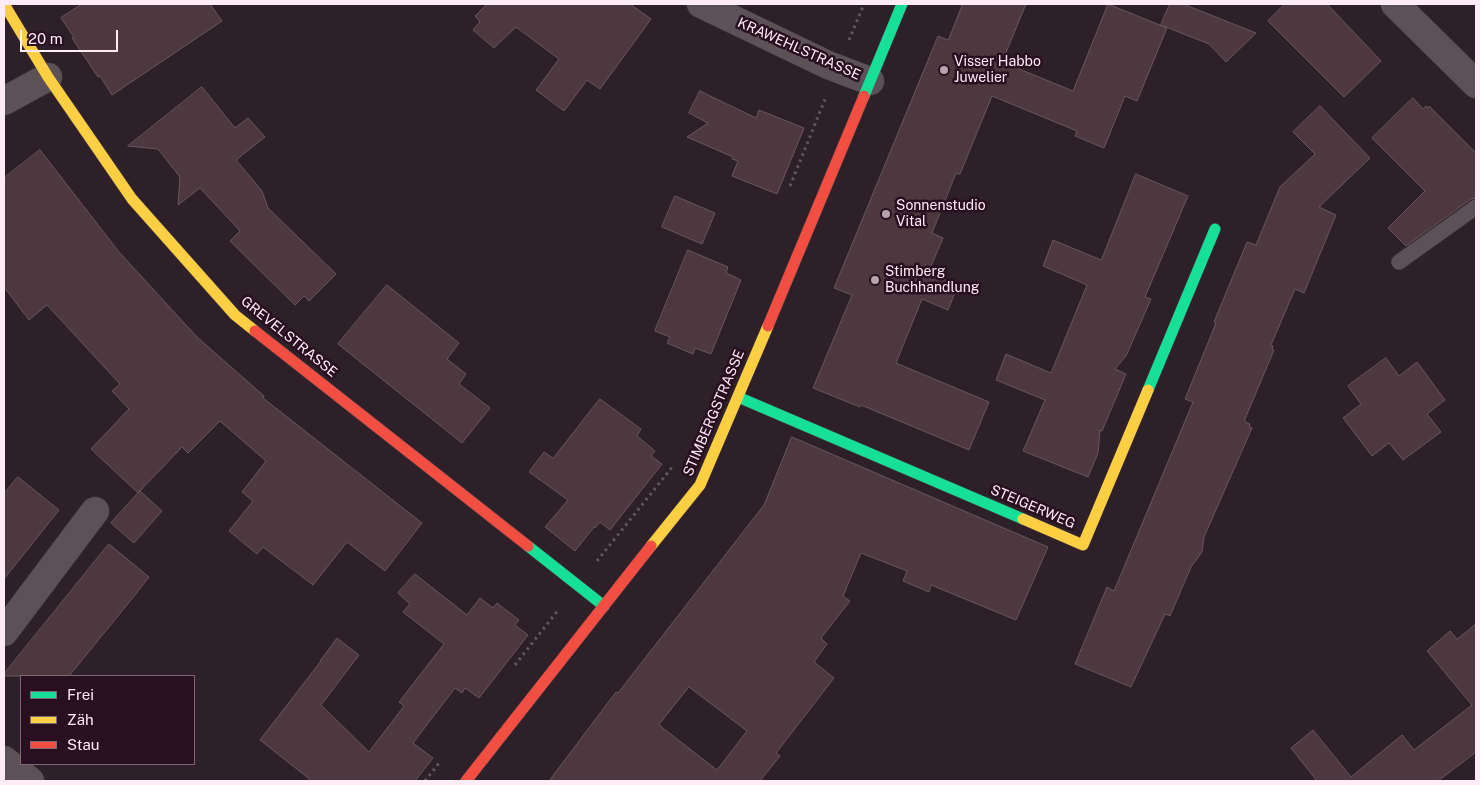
<!DOCTYPE html>
<html>
<head>
<meta charset="utf-8">
<style>
  body { margin:0 }
  #map { position:relative; width:1480px; height:785px; overflow:hidden; background:#2e2028; font-family:"Public Sans",sans-serif }
  canvas { display:block }
  .frame { position:absolute; inset:0; border:5px solid #ffecf6; pointer-events:none }
  .legend { position:absolute; left:20px; top:675px; width:175px; height:90px; box-sizing:border-box; background:#291020; border:1px solid #7f6876; margin:0; padding:6px 9px; list-style:none; font-size:15px; color:#ffecf6 }
  .legend li { display:flex; align-items:center; gap:10px; height:25px }
  .legend b { width:25px; border:1px solid #7f6876 }
  .scale { position:absolute; left:20px; top:30px; width:98px; height:22px; box-sizing:border-box; border:2px solid #ffecf6; border-top:0; padding-left:6px; font-size:15px; line-height:18px; white-space:nowrap; color:#ffecf6; -webkit-text-stroke:4px #291020; paint-order:stroke }
</style>
</head>
<body>
<div id="map">
<canvas width="1480" height="785"></canvas>
<div class="frame"></div>
<ul class="legend">
<li><b style="height:6px;background:#16e098"></b>Frei</li>
<li><b style="height:6px;background:#ffcf43"></b>Zäh</li>
<li><b style="height:6px;background:#f24e42"></b>Stau</li>
</ul>
<div class="scale">20 m</div>
</div>
<script>
const c = document.querySelector('canvas').getContext('2d');
c.lineJoin = 'round';
function fillPath(path, color) { c.fillStyle = color; c.fill(path, 'evenodd'); }
function stroke(path, color, width, dash) { c.strokeStyle = color; c.lineWidth = width; c.lineCap = dash ? 'butt' : 'round'; c.setLineDash(dash || []); c.stroke(path); }
function drawText(font, color, halo, rows, align = 'center') {
  c.font = font + ' "Public Sans",sans-serif'; c.lineWidth = 5; c.setLineDash([]); c.textBaseline = 'middle'; c.strokeStyle = halo; c.fillStyle = color; for (const [text, x, y, turn = 0] of rows) {
    c.save(); c.translate(x, y); c.rotate((+turn || 0) * Math.PI / 180); c.textAlign = isNaN(turn) ? turn : align; if (halo) c.strokeText(text, 0, 0); c.fillText(text, 0, 0); c.restore();
  }
}
const building = new Path2D(`
  M82,4H210L222,21L112,95L100,76L98,77L72,38L74,37L61,18Z
  M484,4H630L651,19L600,89L587,80L564,111L536,90L559,59L516,27L494,48L473,30L480,22L475,16L486,5Z
  M963,4H1026L1002,62L1073,91L1108,4L1167,28L1137,101L1125,96L1104,148L1075,136L1077,131L992,96L960,174L956,173L932,233L943,238L928,273L958,285L948,310L922,299L896,363L989,402L969,450L861,405L860,407L813,388L852,295L834,288L938,36L948,40Z
  M1170,4H1183L1256,33L1226,62L1209,44L1161,25Z
  M1285,4H1327L1381,61L1344,97L1268,21Z
  M202,87L235,128L248,118L265,137L236,160L262,191L268,208L336,274L309,301L304,296L295,305L230,241L240,231L200,188L178,205L180,177L158,149L128,146Z
  M700,91L756,118L759,110L804,128L777,194L732,176L738,161L732,159L733,157L687,137L708,123L689,113Z
  M1413,98L1423,109L1426,106L1428,108L1429,106L1476,153V198L1471,199L1406,246L1388,228L1425,191L1372,138Z
  M1320,106L1370,158L1319,207L1336,215L1304,293L1295,289L1271,345L1273,346L1272,349L1274,350L1245,419V422L1250,424L1249,427L1252,428L1204,537L1202,552L1191,567L1170,616L1165,614L1131,687L1075,664L1107,587L1114,591L1193,402L1185,399L1216,323L1214,322L1247,242L1256,245L1280,187L1315,154L1293,132Z
  M40,150L119,252L197,337L264,396L263,398L422,523L385,571L347,542L313,585L263,547L257,554L229,531L253,501L242,492L266,461L220,421L188,453L182,447L138,493L91,449L129,409L112,391L120,384L47,305L29,320L4,287V178Z
  M1136,174L1188,196L1145,297L1151,299L1144,315L1126,356L1115,369L1126,374L1102,431L1100,430L1098,453L1088,477L1023,451L1045,400L996,380L1006,354L1051,373L1087,285L1043,266L1053,240L1101,260Z
  M675,196L715,213L702,244L662,227Z
  M688,250L728,267L726,273L741,280L711,354L695,348L693,354L667,343L670,337L655,331Z
  M387,285L459,343L447,359L466,374L459,384L490,408L462,443L338,344Z
  M1386,358L1399,376L1417,362L1445,400L1427,414L1441,432L1403,460L1389,443L1372,456L1343,418L1361,404L1348,386Z
  M600,399L641,429L637,436L655,451L651,456L662,464L610,530L600,522L595,528L594,527L575,551L545,527L568,500L529,472L544,452L553,458Z
  M792,437L1048,547L1016,620L931,585L929,592L903,581L907,571L861,553L843,596L850,601L821,638L827,644L814,662L834,678L776,753L780,756L760,781H549L616,692L618,693L764,505ZM689,687L747,731L717,770L659,725Z
  M18,477L59,510L4,579V494Z
  M140,491L162,511L134,543L111,523Z
  M109,544L149,577L131,600L69,676H4V674Z
  M415,574L467,615L480,598L493,608L497,603L519,620L515,625L528,635L479,698L465,688L462,693L455,688L413,743L433,758L415,781H312L260,740L321,661H320L337,638L359,655L321,705L369,752L404,706L399,702L444,644L403,612L410,604L398,593Z
  M1476,624V752L1438,781H1317L1291,748L1313,730L1351,777L1402,735L1414,750L1472,705L1427,651L1450,631L1457,639Z`);
const path = new Path2D(`
  M849,40L864,4
  M790,186L826,97
  M597,561L673,466
  M515,665L559,609
  M425,781L439,763`);
const lane = new Path2D(`
  M1399,262L1476,207`);
const street = new Path2D(`
  M701,4L828,65L870,81
  M1395,4L1476,84
  M4,101L48,77
  M4,632L95,511
  M4,760L30,781`);
const fast = new Path2D(`
  M864,96L902,4
  M1148,390L1215,229
  M738,397L1023,519
  M528,546L604,606`);
const slow = new Path2D(`
  M4,4L48,77L132,199L235,315L255,331
  M1023,519L1083,545L1148,390
  M651,546L700,485L768,326`);
const jam = new Path2D(`
  M768,326L864,96
  M255,331L528,546
  M466,781L651,546`);
const markers = [
  [944,70,5,"#b6a5ae"],
  [886,214,5,"#b6a5ae"],
  [875,280,5,"#b6a5ae"]
];
const streetNames = [
  ["KRAWEHLSTRASSE",799,49,24],
  ["GREVELSTRASSE",289,337,39],
  ["STIMBERGSTRASSE",714,413,-67],
  ["STEIGERWEG",1033,507,23]
];
const poiNames = [
  ["Visser Habbo",954,62],
  ["Juwelier",954,78],
  ["Sonnenstudio",896,206],
  ["Vital",896,222],
  ["Stimberg",885,272],
  ["Buchhandlung",885,288]
];
fillPath(building, '#4e383f');
stroke(building, '#65575b', 1);
stroke(lane, '#473b42', 16);
stroke(street, '#473b42', 29);
stroke(fast, '#473b42', 12);
stroke(slow, '#473b42', 12);
stroke(jam, '#473b42', 12);
stroke(path, '#62575e', 3, [2.5, 4]);
stroke(lane, '#5d5158', 15);
stroke(street, '#5d5158', 28);
stroke(fast, '#16e098', 11);
stroke(slow, '#ffcf43', 11);
stroke(jam, '#f24e42', 11);
for (const [x, y, r, color] of markers) { const dot = new Path2D(); dot.arc(x, y, r, 0, 2 * Math.PI); c.fillStyle = color; c.fill(dot); stroke(dot, '#291020', 2); }
drawText('14px', '#ffecf6', '#291020', streetNames);
drawText('14px', '#ffecf6', '#291020', poiNames, 'left');
</script>
</body>
</html>
